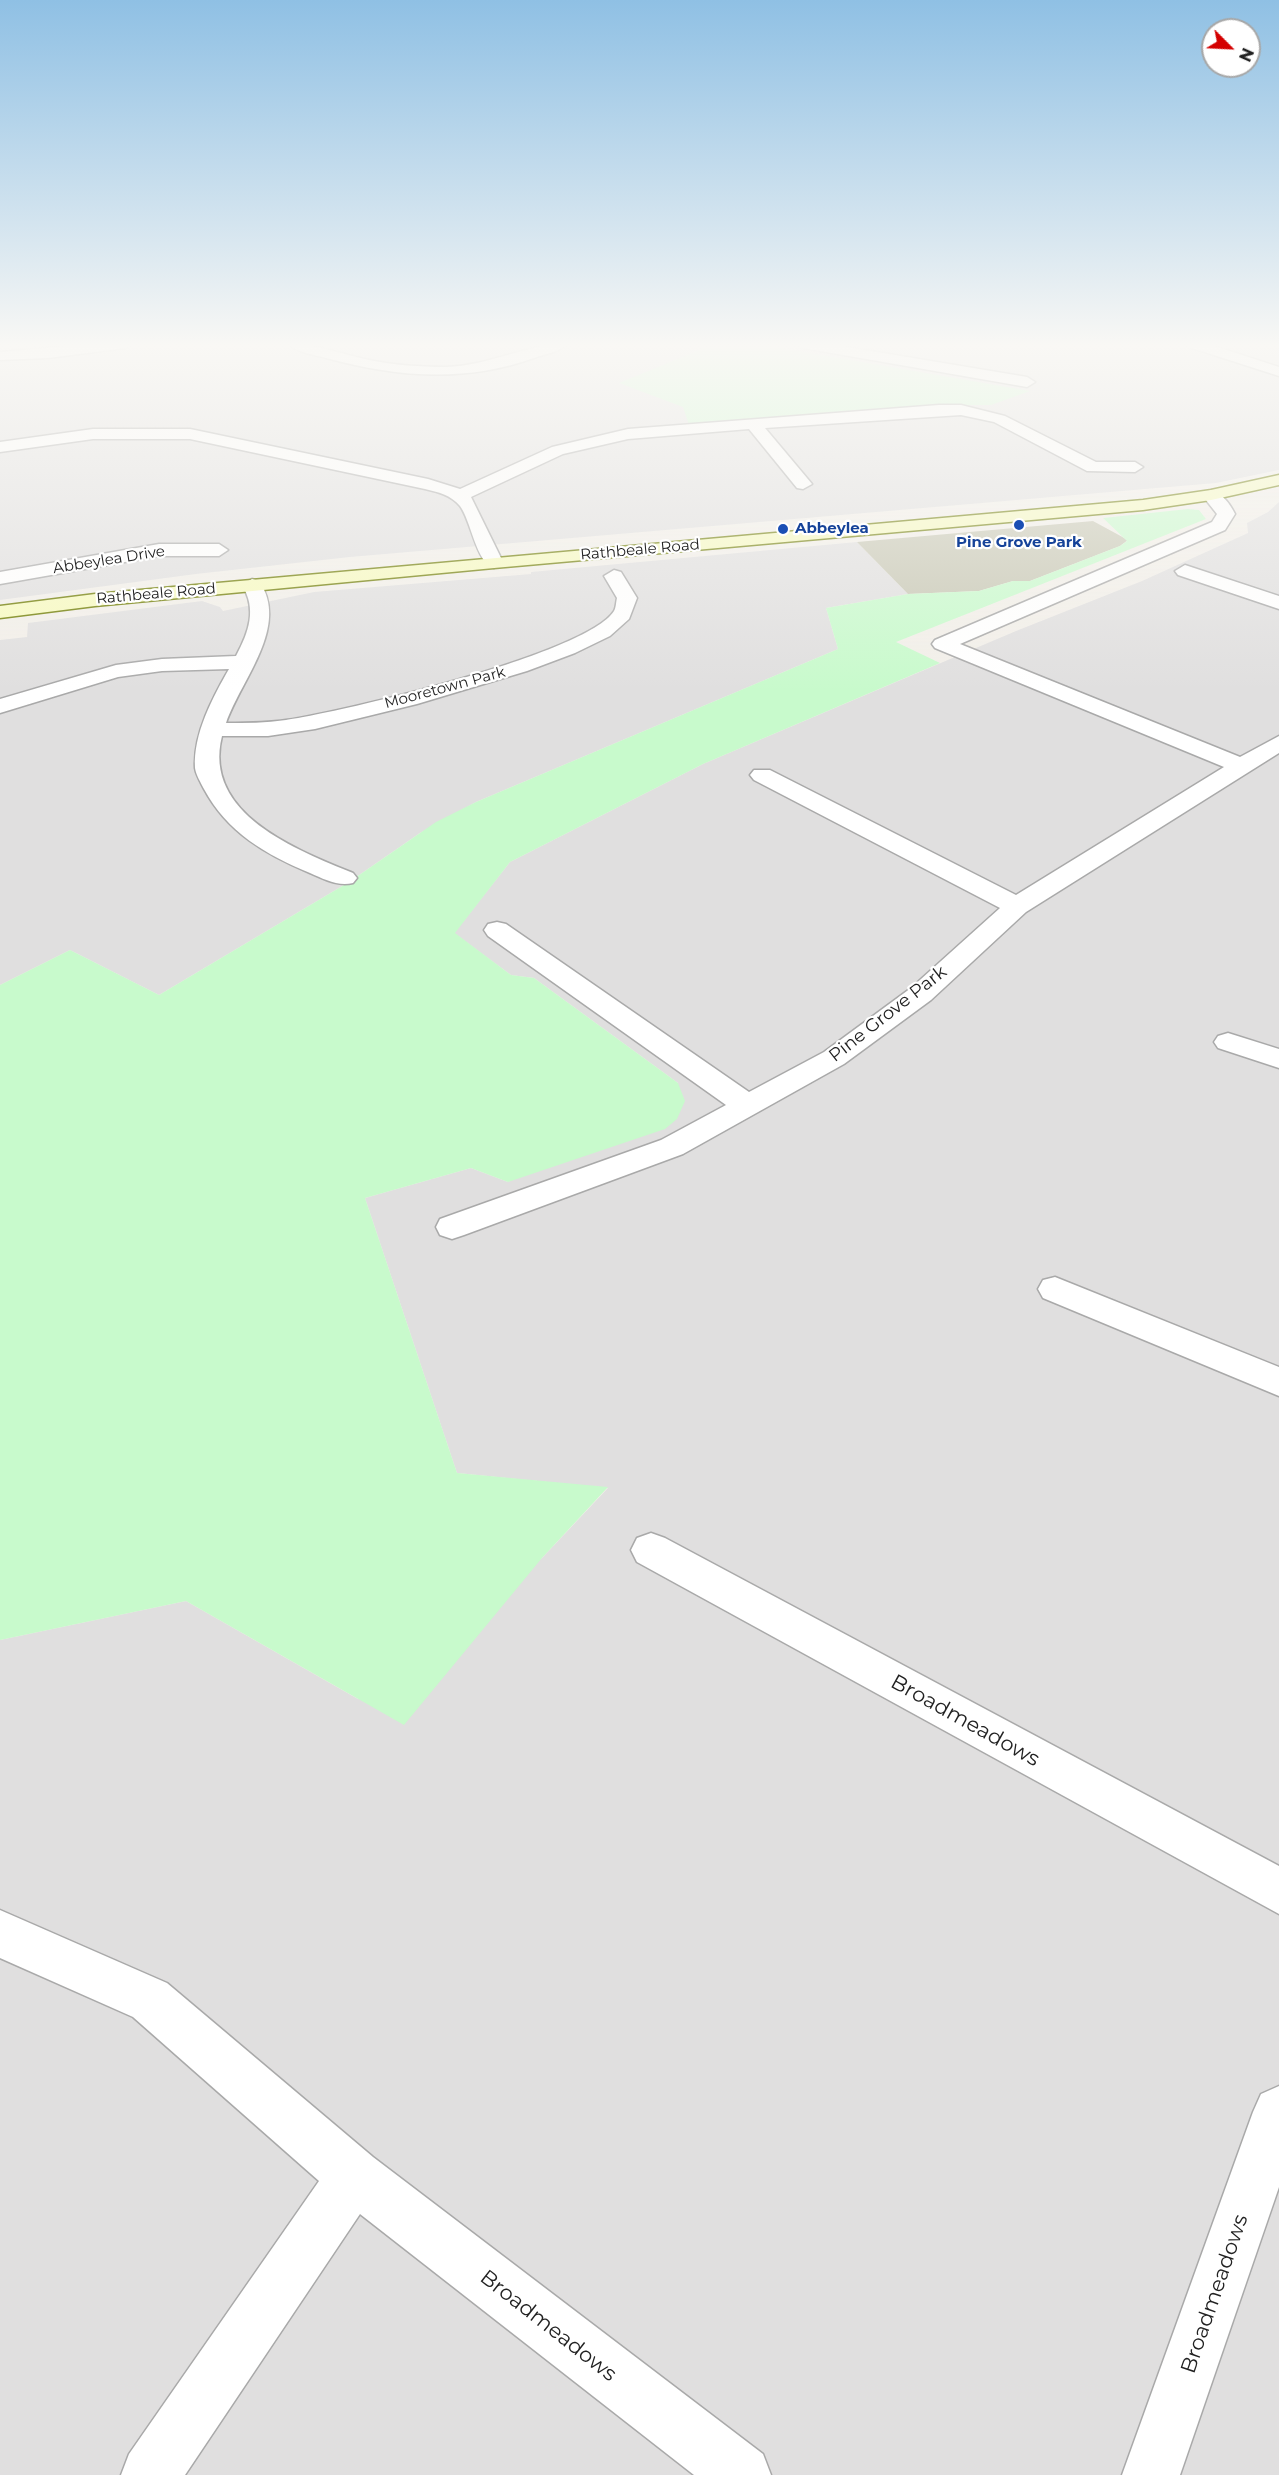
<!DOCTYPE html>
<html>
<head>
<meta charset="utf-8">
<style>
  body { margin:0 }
  #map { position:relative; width:1279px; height:2475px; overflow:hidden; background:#f2efe9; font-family:Montserrat,sans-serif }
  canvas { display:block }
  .north { position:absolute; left:1201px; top:18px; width:60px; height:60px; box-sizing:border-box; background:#fff; border:2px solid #a7a7a7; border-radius:50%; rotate:114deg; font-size:16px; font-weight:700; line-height:24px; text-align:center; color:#222 }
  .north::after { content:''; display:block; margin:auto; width:21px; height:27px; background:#d40000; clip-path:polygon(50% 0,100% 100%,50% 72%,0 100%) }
</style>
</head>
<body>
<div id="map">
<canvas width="1279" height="2475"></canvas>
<div class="north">N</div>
</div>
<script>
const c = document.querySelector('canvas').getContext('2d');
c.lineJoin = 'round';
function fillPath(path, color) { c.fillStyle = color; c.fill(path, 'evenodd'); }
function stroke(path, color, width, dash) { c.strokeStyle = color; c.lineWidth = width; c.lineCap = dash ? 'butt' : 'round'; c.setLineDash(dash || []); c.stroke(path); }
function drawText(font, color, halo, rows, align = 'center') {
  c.font = font + ' Montserrat,sans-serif'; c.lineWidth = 4.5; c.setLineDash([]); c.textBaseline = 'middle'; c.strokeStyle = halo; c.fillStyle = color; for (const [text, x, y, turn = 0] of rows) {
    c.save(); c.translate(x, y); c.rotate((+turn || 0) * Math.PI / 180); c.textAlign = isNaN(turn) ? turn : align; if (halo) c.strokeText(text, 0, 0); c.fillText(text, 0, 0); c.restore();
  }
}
const residential = new Path2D(`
  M0,344H1279V470L1216,483L350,557L196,574L0,600Z
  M1279,502V2475H0V1640L186,1601L358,1699L542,1558L608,1488L457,1473L365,1198L471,1168L508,1182L678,1083L534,978L511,975L454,933L510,862L703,764L1016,631L1142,581L1248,533L1247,523L1268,512Z
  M857,542L908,594L826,608L838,649L476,802L420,833L349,882L159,995L70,950L0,985V640L27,637L28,623L202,601L220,607L223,611L314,592L531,574V572Z`);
const construction = new Path2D(`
  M1093,521L1128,540L1120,546L1030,581H1013L979,591L908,594L857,542Z`);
const park = new Path2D(`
  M714,344H758L1030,391L991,405H956L689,425L683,407L619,383Z
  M1188,509L1199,510L1206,519L896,642L940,663L703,764L510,862L455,933L511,975L534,978L678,1083L685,1101L677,1119L665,1129L508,1182L471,1168L365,1198L457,1473L608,1487L542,1558L404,1725L186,1601L0,1640V985L70,950L159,995L349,882L436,822L476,802L838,649L826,608L908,594L979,591L1013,581H1030L1120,546L1127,541L1103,518Z`);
const street = new Path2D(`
  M92,344H133L126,348L48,358L0,360V352Z
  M288,344C316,344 341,354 369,360C394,365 420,367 446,367C488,366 526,344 567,344C560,352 544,354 534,358C464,383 396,377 326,358C315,355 296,352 288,344Z
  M796,344H829L1027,377L1035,382L1027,387L803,348Z
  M1187,344H1208L1279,367V376L1189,347Z
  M939,405H961L1005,416L1096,462H1135L1143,467L1135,472L1087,471L994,422L961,415L765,428L812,484L803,489L797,488L749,429L628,439L563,454L471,497L503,562L494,568C476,563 471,520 460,506C451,495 438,492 425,489L190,439H93L0,452V442L93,429H190L428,479L460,489L552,447L628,429Z
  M1211,490C1222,493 1230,504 1235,514L1225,530L960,644L1240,757L1279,736V753L1026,912L931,1000L844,1064L683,1154L464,1235L452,1239L440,1235L436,1227L440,1219L661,1140L726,1105L488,936L484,930L488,924L497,922L506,924L749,1092L824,1052L911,988L1000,908L754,780L750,775L754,770H770L1016,895L1224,767L935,648L932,644L935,640L1212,522L1217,514L1202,495Z
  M159,544H219L228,550L219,556H159L0,584V572Z
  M1185,565L1279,596V609L1178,575L1175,571Z
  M614,570L621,572L637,598L629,619L610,636L575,653L527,671L417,704L315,729L268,736H222C202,814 297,850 353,873L357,878L353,883C338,887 324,879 310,873C266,855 227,832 204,789C201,783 196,775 195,768C193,734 213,697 229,669L162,671L118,677L0,713V699L116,665L162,659L236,656C249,632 257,609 242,585L252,579L259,581C290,626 242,678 226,723C246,723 266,723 286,720C342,712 587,654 614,611C616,608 616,602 617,598L604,576Z
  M1228,1033L1279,1049V1068L1218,1048L1214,1042L1218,1036Z
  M1055,1277L1279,1367V1396L1043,1298L1038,1289L1043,1280Z
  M651,1533L665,1538L1279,1866V1914L637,1562L631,1550L637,1538Z
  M0,1910L167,1983L373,2157L763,2454L771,2475H694L360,2214L185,2475H121L129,2454L319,2181L133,2017L0,1958Z
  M1279,2086V2187L1180,2475H1122L1253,2112L1261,2094Z`);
const secondary = new Path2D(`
  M1279,475V485L1211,500L1143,510L494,568L95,606L0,618V606L95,594L1143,500L1211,490Z`);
const markers = [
  [1019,525,6,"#1a4fb4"],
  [783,529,6,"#1a4fb4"]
];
const farTransitnames = [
  ["Abbeylea",795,529],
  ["Pine Grove Park",1019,543,"center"]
];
const farStreetnames = [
  ["Rathbeale Road",640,550,-5],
  ["Abbeylea Drive",109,560,-9],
  ["Rathbeale Road",156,594,-5],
  ["Mooretown Park",445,688,-15]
];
const streetNames = [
  ["Pine Grove Park",888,1014,-38]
];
const nearStreetnames = [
  ["Broadmeadows",965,1721,29],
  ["Broadmeadows",1215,2294,-71],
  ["Broadmeadows",548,2326,38]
];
fillPath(residential, '#e0dfdf');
fillPath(construction, '#c7c7b4');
fillPath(park, '#c8facc');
stroke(street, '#a9a9a9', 3);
stroke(secondary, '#707d05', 3);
fillPath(street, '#fff');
fillPath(secondary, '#f7fabf');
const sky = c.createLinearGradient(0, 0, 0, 691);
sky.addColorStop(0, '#8fc0e4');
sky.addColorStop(0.5, '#f9f8f5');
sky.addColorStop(1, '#f9f8f500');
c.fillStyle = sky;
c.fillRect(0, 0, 1279, 691);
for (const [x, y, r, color] of markers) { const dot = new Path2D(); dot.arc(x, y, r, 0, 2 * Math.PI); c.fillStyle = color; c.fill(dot); stroke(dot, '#fff', 2); }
drawText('bold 15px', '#164399', '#fff', farTransitnames, 'left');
drawText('15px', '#222', '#fff', farStreetnames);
drawText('18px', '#222', '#fff', streetNames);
drawText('21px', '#222', '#fff', nearStreetnames);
</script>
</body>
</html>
